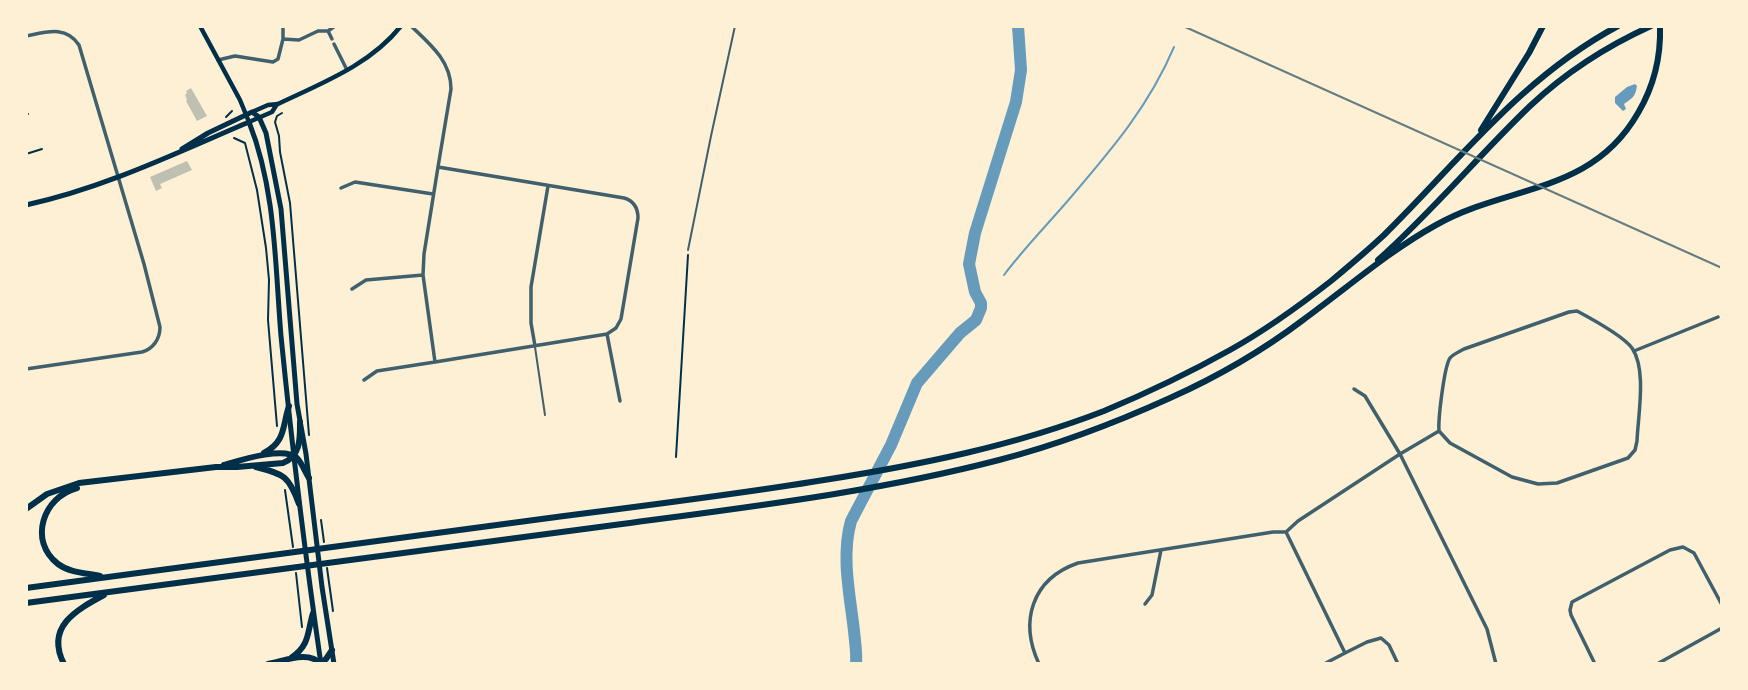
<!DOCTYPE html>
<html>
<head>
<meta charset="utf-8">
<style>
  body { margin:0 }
  #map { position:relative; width:1748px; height:690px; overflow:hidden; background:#fdf0d5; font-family:Mulish,sans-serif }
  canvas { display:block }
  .frame { position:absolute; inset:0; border:28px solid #fdf0d5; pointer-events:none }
</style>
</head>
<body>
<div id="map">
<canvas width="1748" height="690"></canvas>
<div class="frame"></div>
</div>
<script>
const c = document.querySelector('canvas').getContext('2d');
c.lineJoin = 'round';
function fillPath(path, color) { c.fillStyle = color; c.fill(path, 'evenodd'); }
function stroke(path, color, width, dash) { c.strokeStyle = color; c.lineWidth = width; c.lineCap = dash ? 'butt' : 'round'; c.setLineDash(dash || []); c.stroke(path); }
const water = new Path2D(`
  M1635,84L1637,86C1635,98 1632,98 1624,104L1626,109L1623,111L1615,103V97L1627,87Z`);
const stream = new Path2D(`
  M1004,275C1025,247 1049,223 1071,197C1112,149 1149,106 1174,47`);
const river = new Path2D(`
  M856,664C857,653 855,642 854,631C850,595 841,556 851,521L891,445L917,383L960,333L976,320L981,308V303L975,292L969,264L975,233L1016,102L1021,70L1018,26`);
const building = new Path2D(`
  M191,88L207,116L197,121L186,101L187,100L185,95L187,93L186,91Z
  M187,161L192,170L160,184L162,188L156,191L150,177Z`);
const path = new Path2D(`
  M282,113L277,116L275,122L279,136L280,152L290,203L309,435
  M26,114H28
  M226,117L232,111
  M234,138L245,143L257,190L266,248L269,280L268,320L277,426
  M26,154L42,149
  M676,457L688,255
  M285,490L293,547
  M321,520L324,542
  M327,568L333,611
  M296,573L302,627`);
const service = new Path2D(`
  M688,250L711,136L735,26
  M535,347L545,415`);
const minor = new Path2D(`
  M283,26V39L299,40L318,31H328L332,39
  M411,26C430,44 451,61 451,89L438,167L624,198C634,201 638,208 638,218L621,319L616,328L607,334L435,362L423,275L424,254L438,167
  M328,31L335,26
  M26,36C46,32 66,25 79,45L144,264L160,327C160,339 153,349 142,352L26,369
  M334,44L347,70
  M218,60L235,56L273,62L278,59L283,39
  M341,188L355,182L433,194
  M352,289L366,280L423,275
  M607,334L620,401
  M535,346L531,323V287L548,186
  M1634,351L1718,317
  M364,380L377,371L435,362
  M1354,389L1365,396L1400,454L1487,629L1496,664
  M1286,532L1345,653L1367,642L1381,638L1389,645L1398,664
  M1145,604L1152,595L1161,550
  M1039,664C1019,621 1032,579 1078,563L1273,532H1286L1298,521L1400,454L1439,431L1450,443L1512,477L1538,484L1557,483L1628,458L1635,450L1637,441C1638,415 1647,370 1632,348C1623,336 1592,319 1577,311L1569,312L1464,349C1459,352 1453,354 1450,358C1444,367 1438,420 1439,431
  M1324,664L1345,653
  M1595,664L1571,615L1570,610L1572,602L1670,550L1683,547L1694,553L1722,605
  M1657,664L1722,628`);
const secondary = new Path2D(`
  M200,26L240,100L249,122L272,112L277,104
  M252,112L268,105L278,104C322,83 370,65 401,26`);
const primary = new Path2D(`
  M182,149L208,133L252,112L259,117L266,133L281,209L297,404L306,454L322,587L334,664
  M26,205C104,188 176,153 249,122C276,190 275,265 281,336C292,446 305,555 321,664`);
const motorway = new Path2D(`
  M1481,130L1529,53L1543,26
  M1378,260C1432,212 1478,156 1530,106C1565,73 1607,46 1651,26
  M264,453C286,441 282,427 289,406
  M224,465C241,460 284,446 297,458C302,463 305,472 309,478
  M256,467C284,474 289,476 299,504
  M77,488C43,497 28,541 58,564C70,573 86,573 100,576
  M26,509L47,494L79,483L216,467H237L283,463C301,456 300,438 300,422
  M26,588C206,564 385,540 564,516C651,505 738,494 824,480C919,465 1014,446 1104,411C1147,393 1189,373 1230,350C1266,330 1299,306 1331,281C1349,266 1367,251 1384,235C1460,160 1521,78 1618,26
  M26,603C225,576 424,552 622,524C748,507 876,492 999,460C1057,445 1115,423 1170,398C1217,377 1262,351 1303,320C1347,288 1389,251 1436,225C1508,184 1591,195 1638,113C1654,86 1661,57 1660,26
  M291,658C310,645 307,633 313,613
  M64,664C45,627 76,610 104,595
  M268,664C285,661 308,650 321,664
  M319,664L326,659L332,650`);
const rail = new Path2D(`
  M1183,26L1722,268`);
fillPath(water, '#669bbc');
stroke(stream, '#669bbc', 2);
stroke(river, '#669bbc', 12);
fillPath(building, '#bec0b2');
stroke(path, '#003049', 2);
stroke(service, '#3f606c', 2);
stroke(minor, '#3f606c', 3.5);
stroke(secondary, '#003049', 4.5);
stroke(primary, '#003049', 5);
stroke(motorway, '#003049', 6);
stroke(rail, '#657d81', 2);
</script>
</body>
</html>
